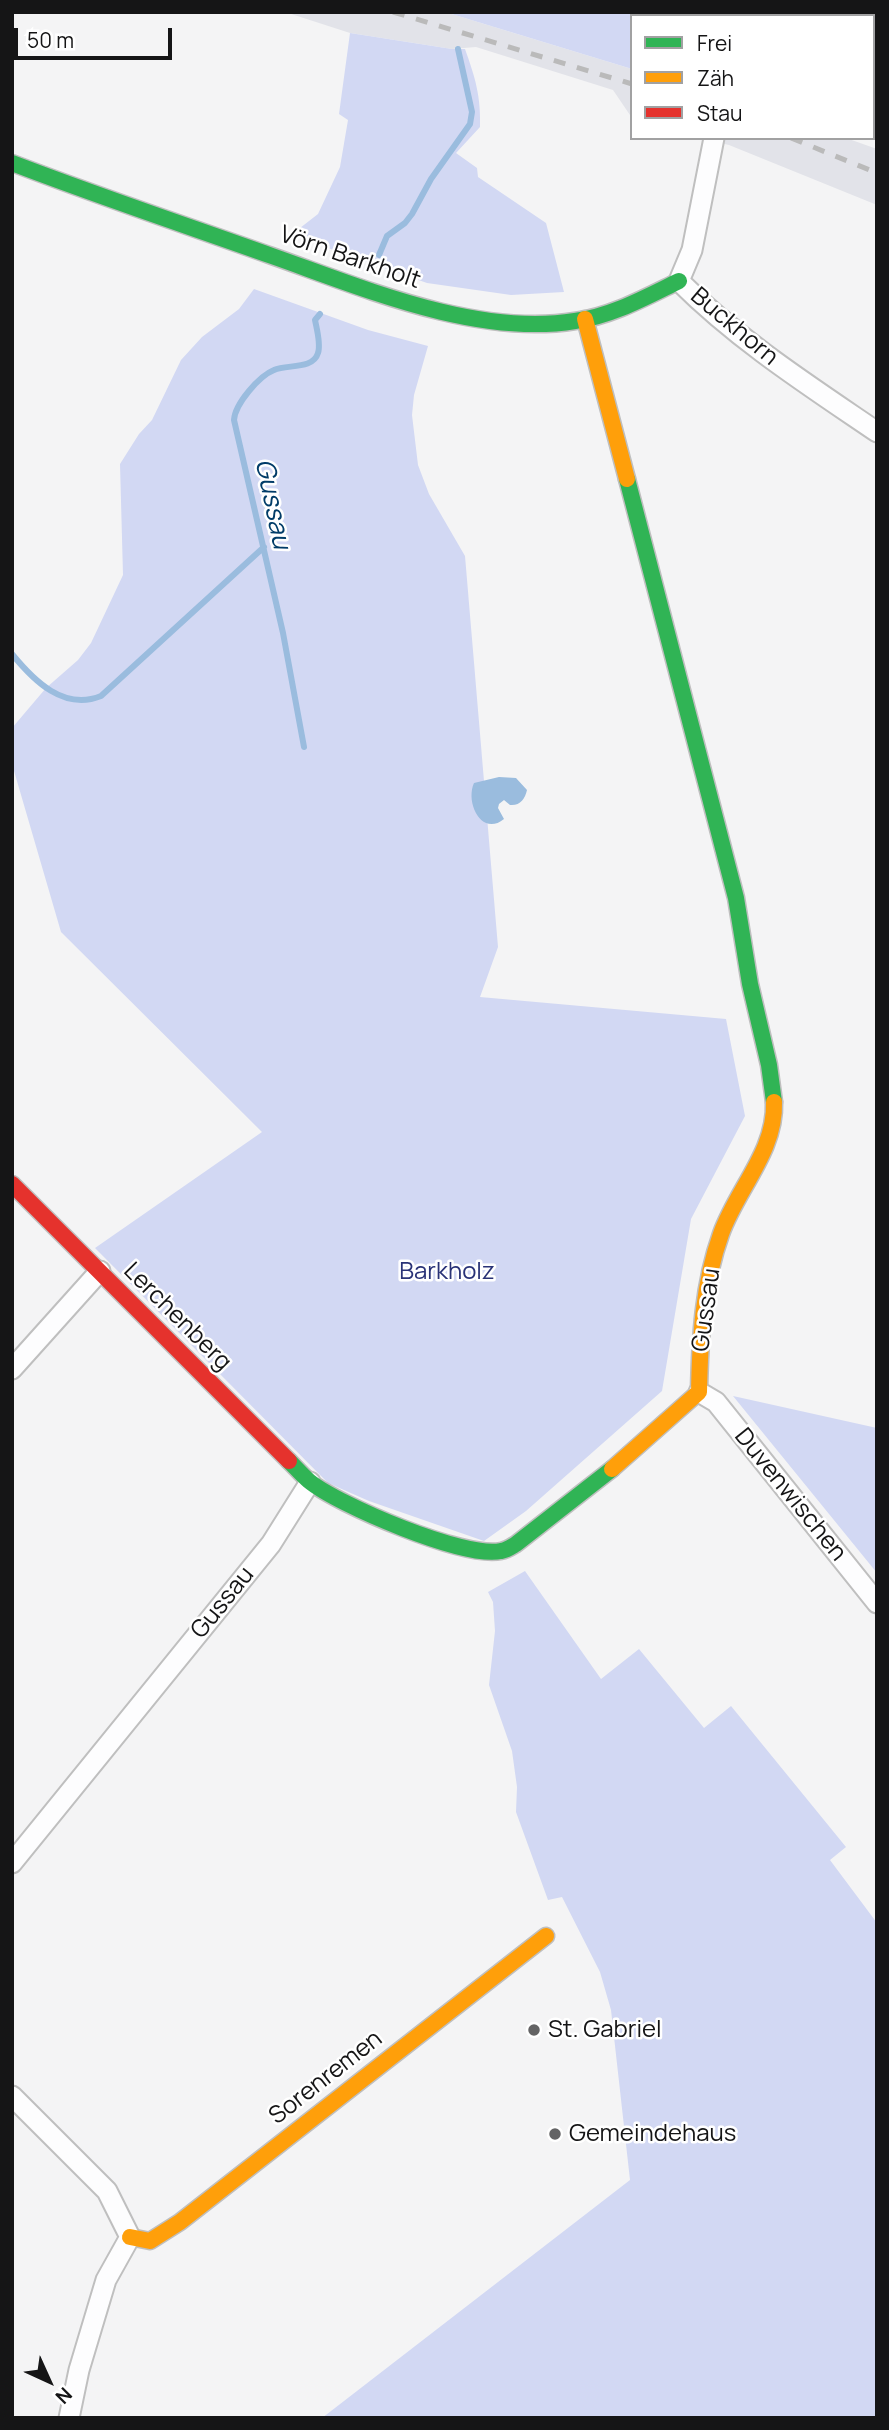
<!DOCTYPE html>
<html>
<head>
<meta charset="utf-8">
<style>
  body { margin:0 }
  #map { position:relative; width:889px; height:2430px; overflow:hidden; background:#f4f4f5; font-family:Manrope,sans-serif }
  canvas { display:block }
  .frame { position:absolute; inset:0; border:14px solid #151516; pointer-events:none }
  .legend { position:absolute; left:630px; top:14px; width:245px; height:126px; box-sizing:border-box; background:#fff; border:2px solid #a1a1a2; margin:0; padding:9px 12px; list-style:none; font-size:21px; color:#151516 }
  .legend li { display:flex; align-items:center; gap:14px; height:35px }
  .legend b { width:35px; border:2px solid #a1a1a2 }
  .north { position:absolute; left:14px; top:2346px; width:70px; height:70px; -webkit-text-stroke:5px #fff; paint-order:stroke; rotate:135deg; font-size:19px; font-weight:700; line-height:28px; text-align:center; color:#151516 }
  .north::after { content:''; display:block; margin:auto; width:24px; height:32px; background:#151516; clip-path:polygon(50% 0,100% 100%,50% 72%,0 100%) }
  .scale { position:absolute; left:14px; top:28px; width:158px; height:32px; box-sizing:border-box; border:4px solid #151516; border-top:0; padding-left:9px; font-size:21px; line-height:24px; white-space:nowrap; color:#151516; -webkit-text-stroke:5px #fff; paint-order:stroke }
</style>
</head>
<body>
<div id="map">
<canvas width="889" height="2430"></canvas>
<div class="frame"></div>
<ul class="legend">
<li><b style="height:9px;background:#30b455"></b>Frei</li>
<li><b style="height:9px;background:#ff9f0a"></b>Zäh</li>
<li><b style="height:9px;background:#e5322d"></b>Stau</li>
</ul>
<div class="north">N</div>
<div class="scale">50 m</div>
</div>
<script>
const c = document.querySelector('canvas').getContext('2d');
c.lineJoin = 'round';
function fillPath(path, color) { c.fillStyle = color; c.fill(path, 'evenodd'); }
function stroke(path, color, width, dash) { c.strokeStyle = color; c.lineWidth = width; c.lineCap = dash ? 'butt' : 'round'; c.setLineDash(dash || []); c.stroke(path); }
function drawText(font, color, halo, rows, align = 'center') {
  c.font = font + ' Manrope,sans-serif'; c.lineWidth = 5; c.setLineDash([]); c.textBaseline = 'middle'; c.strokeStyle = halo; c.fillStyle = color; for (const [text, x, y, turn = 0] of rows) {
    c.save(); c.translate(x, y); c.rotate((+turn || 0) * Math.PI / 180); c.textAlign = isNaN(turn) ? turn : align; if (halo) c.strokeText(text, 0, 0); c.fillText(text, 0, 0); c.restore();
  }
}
const built = new Path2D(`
  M285,12H445L632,69V118L613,90L476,47L452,49L350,33Z
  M698,138H846L877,149V205L729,145Z`);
const green = new Path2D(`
  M445,12H691L690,16H632V69Z
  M350,33L452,49H465C475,77 481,96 480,127L456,153L477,168L478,177L546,223L564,292L511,295L427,283L291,235L318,214L340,167L348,120L339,114Z
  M254,289L368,330L428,346L414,395L412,415L418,465L429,494L465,556L498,947L480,997L726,1019L745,1116L691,1219L662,1391L526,1511L484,1541L369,1501L328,1483L95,1248L262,1132L61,932L12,764V728L46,688L78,660L91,643L123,575L120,464L139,434L152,420L181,360L202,337L239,309Z
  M733,1396L877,1428V1573Z
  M525,1571L601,1679L639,1649L704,1728L731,1706L846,1847L830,1860L877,1923V2418H322L630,2180L611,2010L600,1972L562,1897L548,1900L516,1812L517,1787L512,1751L489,1685L495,1631L493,1602L488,1592Z`);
const water = new Path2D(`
  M499,777L516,778L527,790C525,799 520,806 510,805L504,800L499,804L498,808L504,819C482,837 465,803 474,783Z`);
const stream = new Path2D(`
  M379,255L387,236L405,223L412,214L431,179L470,124L472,112L458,49
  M12,654C34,681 64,711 101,696L264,547
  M304,747L283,633L234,420C235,404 259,376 274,370C287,364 313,370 318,353C321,344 317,330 315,320L320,314`);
const street = new Path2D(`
  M739,16V12
  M714,138L692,250L679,281C738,340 808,385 877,432
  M12,1369L100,1271
  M699,1392L716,1402L877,1603
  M12,1863L271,1544L310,1482
  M12,2096L107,2191L130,2237L106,2280L79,2370L69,2418`);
const fast = new Path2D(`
  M12,163C98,196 185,225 272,256C363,288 477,337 575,321C612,316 646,297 679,281
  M627,479L736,898L750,984L769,1065L774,1102
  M289,1461C296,1468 302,1475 309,1481C338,1505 465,1559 501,1551C507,1550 511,1547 516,1544L612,1469`);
const slow = new Path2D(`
  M585,319L627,479
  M612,1469L699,1392C700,1339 703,1284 721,1234C737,1189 776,1151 774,1102
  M130,2237L150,2241L180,2222L546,1936`);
const jam = new Path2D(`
  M12,1184L289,1461`);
const rail = new Path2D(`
  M393,12L632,84
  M791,138L877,173`);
const markers = [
  [534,2030,7,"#636364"],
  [555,2134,7,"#636364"]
];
const streetNames = [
  ["Vörn Barkholt",350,258,19],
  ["Buckhorn",734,327,40],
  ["Gussau",707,1310,-82],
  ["Lerchenberg",177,1317,45],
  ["Duvenwischen",790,1495,51],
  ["Gussau",223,1603,-51],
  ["Sorenremen",326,2078,-38]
];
const parkNames = [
  ["Barkholz",447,1272]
];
const poiNames = [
  ["St. Gabriel",548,2030],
  ["Gemeindehaus",569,2134]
];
const waterNames = [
  ["Gussau",272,504,78]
];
fillPath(built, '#e2e3e9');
fillPath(green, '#d2d8f3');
fillPath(water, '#9abcde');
stroke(stream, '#9abcde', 6);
stroke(street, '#bfbfbf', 23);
stroke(fast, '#bfbfbf', 19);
stroke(slow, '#bfbfbf', 19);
stroke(jam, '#bfbfbf', 19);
stroke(street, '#fdfdfe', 19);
stroke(fast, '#30b455', 16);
stroke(slow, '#ff9f0a', 16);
stroke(jam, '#e5322d', 16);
stroke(rail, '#bababa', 5, [12, 12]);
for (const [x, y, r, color] of markers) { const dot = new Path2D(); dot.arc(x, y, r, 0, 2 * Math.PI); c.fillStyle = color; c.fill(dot); stroke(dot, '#fff', 2.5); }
drawText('24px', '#151516', '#fff', streetNames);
drawText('24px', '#293277', '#fff', parkNames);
drawText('24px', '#151516', '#fff', poiNames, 'left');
drawText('italic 26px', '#013c68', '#fff', waterNames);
</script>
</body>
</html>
